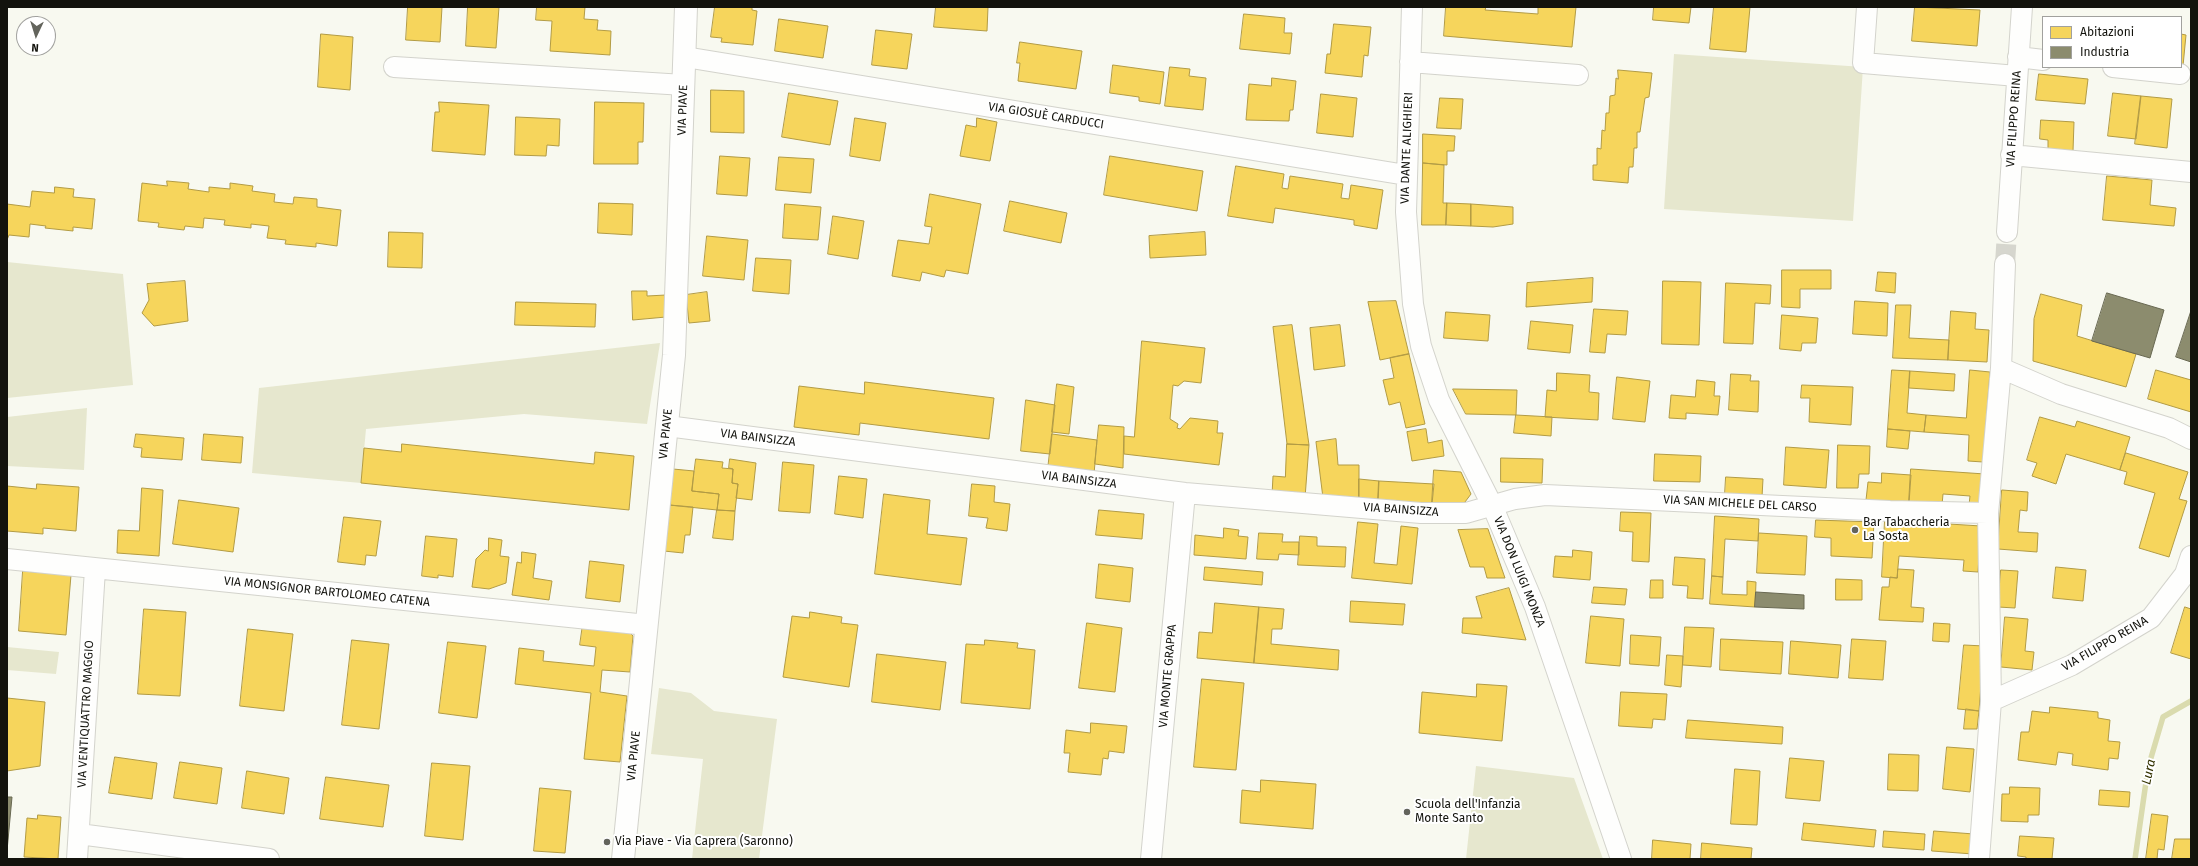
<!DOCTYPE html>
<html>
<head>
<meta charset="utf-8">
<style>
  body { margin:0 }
  #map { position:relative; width:2198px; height:866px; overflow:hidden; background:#f8f9f0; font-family:"Fira Sans",sans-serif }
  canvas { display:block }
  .frame { position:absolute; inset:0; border:8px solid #13130d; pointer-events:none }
  .legend { position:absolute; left:2042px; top:16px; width:140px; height:52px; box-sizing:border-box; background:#fff; border:1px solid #a1a19e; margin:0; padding:5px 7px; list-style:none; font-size:12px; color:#13130d }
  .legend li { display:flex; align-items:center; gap:8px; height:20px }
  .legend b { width:20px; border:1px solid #a1a19e }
  .north { position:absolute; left:16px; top:16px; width:40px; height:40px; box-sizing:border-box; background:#fff; border:1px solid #a1a19e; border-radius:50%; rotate:184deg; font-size:11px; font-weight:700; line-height:16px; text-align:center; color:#13130d }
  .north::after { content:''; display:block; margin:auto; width:14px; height:18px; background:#63645c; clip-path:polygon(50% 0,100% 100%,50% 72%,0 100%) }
</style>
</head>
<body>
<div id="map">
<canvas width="2198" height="866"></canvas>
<div class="frame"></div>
<ul class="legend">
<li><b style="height:11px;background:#f6d55c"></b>Abitazioni</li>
<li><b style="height:11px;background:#8c8c6e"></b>Industria</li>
</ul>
<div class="north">N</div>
</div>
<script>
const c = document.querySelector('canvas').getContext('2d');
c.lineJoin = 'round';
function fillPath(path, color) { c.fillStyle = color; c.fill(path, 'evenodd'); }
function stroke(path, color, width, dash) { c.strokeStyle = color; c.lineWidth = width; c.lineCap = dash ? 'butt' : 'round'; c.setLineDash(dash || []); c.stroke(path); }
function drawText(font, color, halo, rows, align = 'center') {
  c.font = font + ' "Fira Sans",sans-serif'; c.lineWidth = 4; c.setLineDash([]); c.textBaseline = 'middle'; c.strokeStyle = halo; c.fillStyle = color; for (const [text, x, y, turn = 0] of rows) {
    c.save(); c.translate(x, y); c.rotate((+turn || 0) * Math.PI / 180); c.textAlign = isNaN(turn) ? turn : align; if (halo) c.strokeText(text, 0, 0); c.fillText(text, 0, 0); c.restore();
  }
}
const green = new Path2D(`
  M1674,54L1863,67L1853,221L1664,209Z
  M7,262L123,274L133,385L7,398Z
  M660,343L647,424L524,414L366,429L361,483L252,473L259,388Z
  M87,408L84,470L7,466V417Z
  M7,647L59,652L56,674L7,670Z
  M659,688L691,693L714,711L777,719L759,859H692L703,759L651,754Z
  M1476,766L1574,778L1603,859H1466Z`);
const homes = new Path2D(`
  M408,7H442L440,42L406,40Z
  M468,7H499L496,48L466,46Z
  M537,7H585L584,19L598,20L597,30L611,31L610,55L550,51L552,21L536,20Z
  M715,7H752V10L757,11L753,45L721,42L722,38L711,37Z
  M936,7H988L987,31L934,27Z
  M1446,7H1486L1485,10L1538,14V7H1576L1572,47L1444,36Z
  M1654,7H1691L1689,23L1653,20Z
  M1714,7H1750L1746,52L1710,49Z
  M1915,7L1980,10L1977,46L1912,41Z
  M1244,14L1285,18L1284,33H1292L1290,54L1240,49Z
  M779,19L828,26L823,58L775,51Z
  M1334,24L1371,27L1368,56L1364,55L1362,77L1325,73L1327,54H1330Z
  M876,30L912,34L907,69L872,65Z
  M321,34L353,37L350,90L318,87Z
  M2181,34L2186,35L2183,66L2181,65Z
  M1020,42L1082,51L1076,89L1018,81L1020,63H1017Z
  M1113,65L1164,72L1160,104L1139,101V97L1110,93Z
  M1170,67L1190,69L1189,76L1206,78L1203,110L1165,106Z
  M1618,70L1652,73L1649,97L1645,98L1640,132H1637V148H1634L1633,167H1629L1628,183L1593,180V165H1597V148L1601,149L1602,130L1605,131L1606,113H1609L1610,96L1615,95L1616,78L1618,79Z
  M2039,74L2088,79L2085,104L2036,100Z
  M1272,78L1296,81L1293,110H1290L1289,121L1246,120L1249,84L1271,86Z
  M711,90L744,91V133L711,132Z
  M789,93L838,101L830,145L782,137Z
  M2113,93L2141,96L2136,139L2108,136Z
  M1321,94L1357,98L1353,137L1317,133Z
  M2141,96L2172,99L2167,148L2135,144Z
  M1440,98L1463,99L1461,129L1437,128Z
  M439,102L489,105L485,155L432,151L435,112H439Z
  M595,102L644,103L643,142H638V164H594Z
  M516,117L560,119L559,146L547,145L546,156L515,155Z
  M855,118L886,123L880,161L850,156Z
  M977,118L997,122L990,161L960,156L966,125L976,127Z
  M2041,120L2074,122L2073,151L2048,150V140L2040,139Z
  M1423,134L1455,136L1454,151H1447V165L1423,163Z
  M720,156L750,158L747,196L717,194Z
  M1110,156L1203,171L1197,211L1104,195Z
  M779,157L814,159L811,193L776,190Z
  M1423,163L1444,165L1443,203H1447L1446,225H1422Z
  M1236,166L1284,174L1282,188L1288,189L1290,176L1343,184L1341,198L1349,199L1351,185L1383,190L1377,229L1354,225V220L1275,208L1273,223L1228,216Z
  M2107,176L2152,180L2150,205L2176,208L2174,226L2103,220Z
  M167,181L189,183L188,189L209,192V187L230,189V183L253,186L252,191L275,194L274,202L293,204L294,197L317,199V207L341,210L337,246L316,243V247L285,244L286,240L267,238L269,226L251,224V228L224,225L225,220L204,218L203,228L185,226L184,230L158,227L159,223L138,221L142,183L167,186Z
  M55,187L74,189L73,197L95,199L92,229L73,227V231L45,228L46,226L30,224L29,237L9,235L7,240V195V204L30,207L32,191L54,193Z
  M930,194L981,204L968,274L946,270L944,277L922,272L920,281L892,276L898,240L929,244L932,227L925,226Z
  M1010,201L1067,213L1061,243L1004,231Z
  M599,203L633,204L632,235L598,233Z
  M1447,203L1471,204V226L1446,225Z
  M785,204L821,207L818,240L783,238Z
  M1471,204L1513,207V224L1493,227L1471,226Z
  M833,216L864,221L858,259L828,254Z
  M389,232L423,233L422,268L388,267Z
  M1205,232L1206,255L1150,258L1149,236Z
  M707,236L748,240L744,280L703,276Z
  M756,258L791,260L789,294L753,291Z
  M1782,270H1831V289H1800V308L1782,307Z
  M1878,272L1896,273L1895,293L1876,291Z
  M1593,278L1592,302L1526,307L1527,283Z
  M185,281L188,321L154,326L142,313L149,300L147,284Z
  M1663,281L1701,282L1699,345L1662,344Z
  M1726,283L1771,285L1770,304L1755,303L1753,344L1724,343Z
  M632,291H647V296L666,295V317L633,320Z
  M707,292L710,321L689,323L686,295Z
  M2041,294L2082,305L2077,336L2136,354L2126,387L2033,361L2034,319Z
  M1396,301L1409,354L1380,360L1368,302Z
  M1855,301L1888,303L1887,336L1853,334Z
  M516,302L596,304L595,327L515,325Z
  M1896,305H1911L1909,338L1949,340L1948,360L1893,358Z
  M1594,309L1628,311L1626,335L1607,334L1605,353L1590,352Z
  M1951,311L1976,313L1975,329L1989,330L1987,362L1948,360Z
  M1446,312L1490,315L1488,341L1444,338Z
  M1782,315L1818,318L1816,343H1802L1801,351L1780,349Z
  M1531,321L1573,325L1570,353L1528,349Z
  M1292,325L1309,445L1287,444L1273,327Z
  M1340,325L1345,366L1314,370L1310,328Z
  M1142,341L1205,348L1201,383L1184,381L1178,386L1173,385L1170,419L1178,424L1177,428L1180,429L1190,418L1218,421L1217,433H1223L1219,465L1124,454V436L1134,437Z
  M1409,354L1425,424L1406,428L1400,402L1389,405L1383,380L1394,378L1390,358Z
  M1892,370L1910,371L1907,413L1926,415L1924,432L1888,429Z
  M1970,370L1990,372L1983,462L1968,461L1969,435L1924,432L1926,415L1966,418Z
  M2156,370L2191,380V412L2148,399Z
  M1910,371L1955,374L1954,391L1909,388Z
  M1557,373L1590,375L1589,392L1599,393L1598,420L1545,417L1547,390L1556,391Z
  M1731,374L1751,375L1750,381H1759L1758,412L1729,410Z
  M1617,377L1650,381L1645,422L1613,419Z
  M1697,380L1715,382L1714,396H1720L1718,415L1686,413V419L1669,418L1671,395L1695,397Z
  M865,382L994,398L989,439L860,423L859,435L794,427L799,386L864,394Z
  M1057,384L1074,387L1069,434L1052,432Z
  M1802,385L1853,387L1851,425L1809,422L1810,398H1801Z
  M1453,389L1517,390L1516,415L1466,414Z
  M1026,400L1055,405L1050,454L1021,451Z
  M1516,415L1552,417L1551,436L1514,433Z
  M2040,417L2075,427L2077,421L2130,437L2120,470L2066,454L2056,484L2032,476L2037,463L2027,460Z
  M1099,425L1124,427L1123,468L1095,464Z
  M1426,429L1428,443L1442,440L1444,456L1412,461L1407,432Z
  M1888,429L1910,431L1908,449L1887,447Z
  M136,434L184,438L182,460L141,457L142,448L134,447Z
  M204,434L243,437L241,463L202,460Z
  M1052,434L1097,440L1094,474L1048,469Z
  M1336,439L1338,465H1359V500L1323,498L1316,442Z
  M402,444L594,464L595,452L634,456L629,510L361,483L364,448L401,452Z
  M1287,444L1309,445L1305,498L1272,495L1273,476L1285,477Z
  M1838,445L1870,446L1869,474H1859L1858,488H1837Z
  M1786,447L1829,450L1826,488L1784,485Z
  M2126,453L2188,472L2179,499L2187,501L2169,557L2139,548L2155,493L2124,484L2127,472L2120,470Z
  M1655,454L1701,456L1700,482L1654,481Z
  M1501,458L1543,459L1542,483L1501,482Z
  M696,459L723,462L722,468L733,469L732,483L738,484L735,511L717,510L719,494L692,491Z
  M730,459L756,463L752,500L736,498L738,484L732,483L733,469L729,468Z
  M783,462L814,465L810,513L779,511Z
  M673,469L694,471L692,491L719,494L717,510L669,505Z
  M1911,469L1985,474L1983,506L1969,505L1970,496L1943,494L1942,505L1909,503Z
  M1434,470L1461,472L1471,494L1462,506L1432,504Z
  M1882,473L1911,475L1909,503L1866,500L1868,482L1881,483Z
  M839,476L867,479L863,518L835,514Z
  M1726,477L1763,479L1762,497L1725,494Z
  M1359,479L1379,481L1378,502L1359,500Z
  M1379,481L1434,484L1432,504L1378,502Z
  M37,484L79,487L76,531L43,528V534L7,531V486L36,489Z
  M972,484L995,486L994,502L1010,504L1007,531L986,528L988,518L969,516Z
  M142,488L163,490L159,556L117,553L118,530L139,531Z
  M2002,490L2028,492L2027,511L2020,510L2018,532L2038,533L2037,552L1998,549Z
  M884,494L930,500L927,534L967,538L961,585L875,574Z
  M179,500L239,508L233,552L173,544Z
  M669,505L693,507L690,535H685L683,553L664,551Z
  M717,510L735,511L733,540L713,538Z
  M1099,510L1144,514L1142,539L1096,535Z
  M1621,512L1651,513L1649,562L1632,561L1633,532L1620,531Z
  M1715,516L1759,519L1758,541L1725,539L1723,577L1712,576Z
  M344,517L381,521L376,556L366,555L365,565L338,562Z
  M1816,520L1874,522L1872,558L1831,556V538L1815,537Z
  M1885,520L1981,526L1978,572L1963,571L1964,560L1899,556L1897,578L1882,577Z
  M1358,522L1378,524L1374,563L1397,565L1401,526L1418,528L1412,584L1352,578Z
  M1224,528L1239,530L1238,536L1248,537L1246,559L1194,555L1195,535L1223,538Z
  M1488,529L1505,578H1487L1484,567H1470L1458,530Z
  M1259,533L1283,534L1282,542H1299V555L1279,554L1278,560L1257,559Z
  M1759,533L1807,536L1805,575L1757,573Z
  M426,536L457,539L453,577L438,575V578L422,576Z
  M1300,536L1317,537V546L1346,547L1345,567L1298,565Z
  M489,538L502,540L500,556L509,557L506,583L489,589L472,587L476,559L485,550L488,551Z
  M1573,550L1592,552L1590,580L1553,577L1555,556L1572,557Z
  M522,552L536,554L533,578L552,581L549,600L512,595L517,562L521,563Z
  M1675,557L1705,559L1703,599L1687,598L1688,586L1673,585Z
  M590,561L624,565L620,602L586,598Z
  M1099,564L1133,568L1130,602L1096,598Z
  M1205,567L1263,572L1262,585L1204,580Z
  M2056,567L2086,570L2083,601L2053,598Z
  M1898,569L1914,570L1911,607L1924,608L1923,622L1879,620L1882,587H1889L1890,577L1897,578Z
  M2001,570L2018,571L2015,608L1998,607Z
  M23,571L71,575L66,635L19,631Z
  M1712,576L1723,577L1722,594L1747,595V581L1756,582L1755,607L1710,604Z
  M1836,579L1862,580V600H1836Z
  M1651,580H1663V598H1650Z
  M1594,587L1627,589L1625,605L1592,603Z
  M1509,588L1526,640L1462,633L1463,618H1482L1476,597Z
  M1351,601L1405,604L1403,625L1350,622Z
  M1215,603L1259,607L1254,663L1197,658L1199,632L1212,633Z
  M1259,607L1284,609L1282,629H1272L1271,644L1339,650L1338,670L1254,663Z
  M2185,607L2191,609V659L2171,653Z
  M144,609L186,612L180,696L138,694Z
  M810,612L842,617L841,623L858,625L849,687L783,677L792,616L809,618Z
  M1591,616L1624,619L1620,666L1586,663Z
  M2005,617L2028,619L2025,651L2034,652L2032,670L2001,667Z
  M1087,623L1122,628L1115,692L1079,688Z
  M1934,623L1950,624L1949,642L1933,641Z
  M583,624L626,629L633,636L630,672L602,670L600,692L627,696L620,762L584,759L591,693L515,684L519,648L544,651L543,661L594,666L596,647L580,645Z
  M1685,627L1714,628L1711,667L1683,665Z
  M248,629L293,634L284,711L240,706Z
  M1631,635L1661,637L1659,666L1630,664Z
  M1721,639L1783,642L1781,674L1720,670Z
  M1852,639L1886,641L1883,680L1849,678Z
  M352,640L389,644L379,729L342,725Z
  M985,640L1018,643L1017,648L1035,650L1030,709L961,703L966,644L984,645Z
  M1791,641L1841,645L1838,678L1789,674Z
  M448,642L486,646L477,718L439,713Z
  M1964,645L1984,646L1979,711L1958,709Z
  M877,654L946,662L940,710L872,702Z
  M1667,655L1683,656L1681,687L1665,685Z
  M1202,679L1244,683L1236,770L1194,767Z
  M1477,684L1507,686L1502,741L1419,733L1422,692L1476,697Z
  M1621,692L1667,694L1665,720L1653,719L1652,728L1619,726Z
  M7,698L45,702L40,766L7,771Z
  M2050,707L2098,712V718L2110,720L2108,741L2120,742L2118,759L2109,758L2108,770L2072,765L2073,754L2058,752L2056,765L2018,760L2021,732H2029L2032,711L2049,713Z
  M1966,709L1979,711L1977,729H1964Z
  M1688,720L1783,727L1782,744L1686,738Z
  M1091,723L1127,726L1124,753L1109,751L1108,759L1103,758L1101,775L1068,772L1070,753H1064L1066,730L1090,733Z
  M1947,747L1974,749L1970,792L1943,789Z
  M1889,754L1919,755L1918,791L1888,790Z
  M115,757L157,763L152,799L109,793Z
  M1790,758L1824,761L1820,801L1786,798Z
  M180,762L222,768L217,804L174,798Z
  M432,763L470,766L463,840L425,836Z
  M1735,769L1760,771L1757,825L1731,824Z
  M247,771L289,778L284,814L242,808Z
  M326,777L389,785L383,827L320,819Z
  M1261,780L1316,784L1313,829L1240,823L1242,790L1260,792Z
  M2010,787L2040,788L2039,815H2028V822L2001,821L2002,794H2009Z
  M540,788L571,791L565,853L534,851Z
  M2100,790L2130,792L2129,807L2099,805Z
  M2152,814L2168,816L2164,850L2158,849L2157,859H2146Z
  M38,815L61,817L58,859L24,857L27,818L37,819Z
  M1804,823L1876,830L1874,847L1802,840Z
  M1884,831L1925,834L1924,850L1883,847Z
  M1934,831L1974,834L1973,854L1932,851Z
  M2020,836L2054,838L2052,859H2026V857L2018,856Z
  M2175,839H2191V859H2172Z
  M1653,840L1691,844L1690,859H1652Z
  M1702,843L1752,848L1751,859H1701Z`);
const industry = new Path2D(`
  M2107,293L2164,310L2150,358L2092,341Z
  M2191,311V362L2176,357Z
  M1756,592L1804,595V609L1755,607Z
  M7,797H12L7,851Z`);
const stream = new Path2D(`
  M2135,859L2148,768L2163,717L2191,701`);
const streetTunnel = new Path2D(`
  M2005,264L2007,232`);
const street = new Path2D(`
  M1412,7L1406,212L1413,304L1421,346L1439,400L1492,505L1535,607L1621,859
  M1867,7L1863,63L2017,76
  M685,57L1406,175
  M2018,57L2043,60
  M1410,62L1578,75
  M394,67L684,85
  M2113,67L2180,74
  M2011,155L2191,172
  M2007,232L2022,7
  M2001,368L2061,394L2169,428L2191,439
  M667,426L1185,493L1421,513H1466L1515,499L1545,495L1890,511L1988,513
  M7,559L647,625
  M1991,701L2072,665L2151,618L2185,574L2191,556
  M79,834L269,859
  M77,859L95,569
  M1151,859L1185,493
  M1979,859L1991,701L1988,513L2001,368L2005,264`);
const secondary = new Path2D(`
  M623,859L674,355L686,7`);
const markers = [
  [1855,530,4,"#63645c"],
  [1407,812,4,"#63645c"],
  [607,842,4,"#63645c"]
];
const streetNames = [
  ["VIA PIAVE",683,110,-88],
  ["VIA GIOSUÈ CARDUCCI",1046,116,9],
  ["VIA FILIPPO REINA",2014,119,-86],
  ["VIA DANTE ALIGHIERI",1407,148,-88],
  ["VIA PIAVE",666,434,-84],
  ["VIA BAINSIZZA",758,438,7],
  ["VIA BAINSIZZA",1079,480,7],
  ["VIA SAN MICHELE DEL CARSO",1740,504,3],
  ["VIA BAINSIZZA",1401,510,4],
  ["VIA DON LUIGI MONZA",1519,572,68],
  ["VIA MONSIGNOR BARTOLOMEO CATENA",327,592,6],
  ["VIA FILIPPO REINA",2105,644,-30],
  ["VIA MONTE GRAPPA",1168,676,-85],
  ["VIA VENTIQUATTRO MAGGIO",86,714,-87],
  ["VIA PIAVE",634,756,-84]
];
const poiNames = [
  ["Bar Tabaccheria",1863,523],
  ["La Sosta",1863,537],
  ["Scuola dell'Infanzia",1415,805],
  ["Monte Santo",1415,819],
  ["Via Piave - Via Caprera (Saronno)",615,842]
];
const waterNames = [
  ["Lura",2149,772,-78]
];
fillPath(green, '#e6e7ce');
fillPath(homes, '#f6d55c');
stroke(homes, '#b29b44', 1);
fillPath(industry, '#8c8c6e');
stroke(industry, '#686851', 1);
stroke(stream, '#dadbae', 5.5);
stroke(streetTunnel, '#d6d6ce', 20, [20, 10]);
stroke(street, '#d3d3cc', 22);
stroke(secondary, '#d3d3cc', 24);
stroke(street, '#fefefd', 20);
stroke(secondary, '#fefefd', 22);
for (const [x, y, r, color] of markers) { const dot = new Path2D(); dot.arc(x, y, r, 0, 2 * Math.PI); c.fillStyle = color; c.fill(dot); stroke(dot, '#fff', 1.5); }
drawText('12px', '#13130d', '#fff', streetNames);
drawText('12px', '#13130d', '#fff', poiNames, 'left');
drawText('italic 13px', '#333201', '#fff', waterNames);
</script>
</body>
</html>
